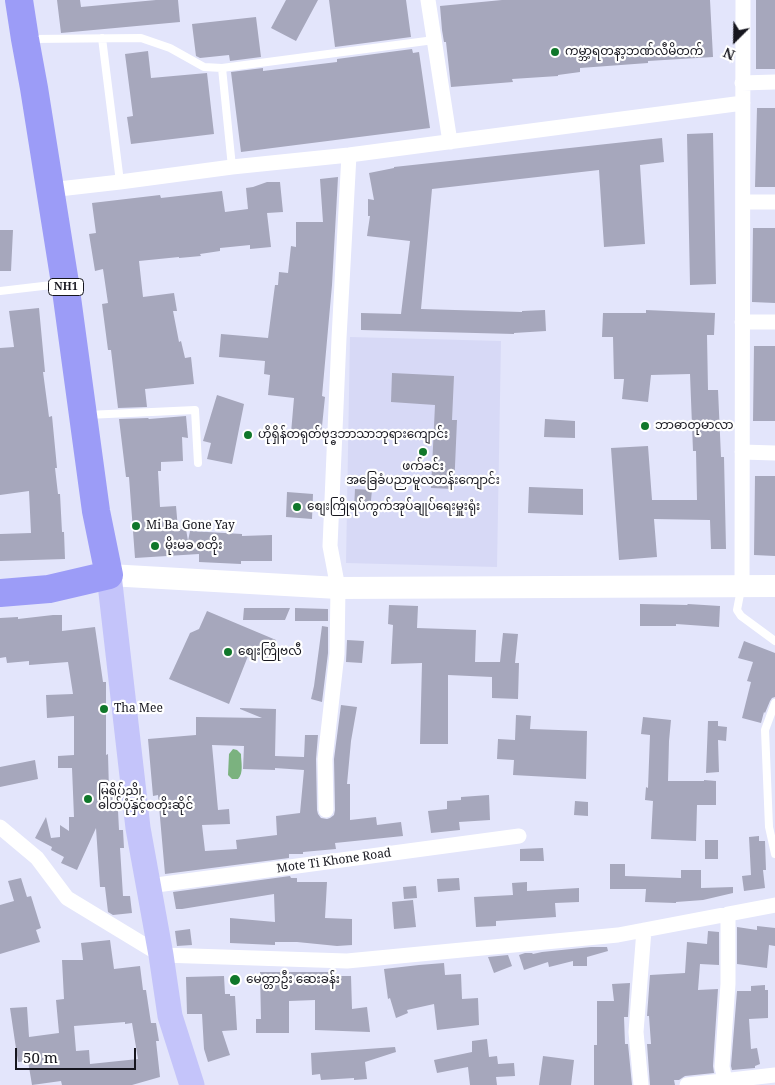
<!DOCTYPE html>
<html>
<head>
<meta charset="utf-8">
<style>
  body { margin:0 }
  #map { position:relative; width:775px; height:1085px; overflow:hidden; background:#e3e5fb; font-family:"Noto Serif",serif }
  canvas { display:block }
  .north { position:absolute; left:710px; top:15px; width:50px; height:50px; -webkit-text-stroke:4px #fff; paint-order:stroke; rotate:203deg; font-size:14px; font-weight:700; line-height:20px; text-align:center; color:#16161e }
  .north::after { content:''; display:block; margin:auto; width:18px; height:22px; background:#16161e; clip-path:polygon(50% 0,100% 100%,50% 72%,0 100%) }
  .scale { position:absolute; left:15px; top:1048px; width:121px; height:22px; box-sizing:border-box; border:2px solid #16161e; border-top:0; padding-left:6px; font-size:15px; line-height:18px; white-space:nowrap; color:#16161e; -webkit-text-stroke:4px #fff; paint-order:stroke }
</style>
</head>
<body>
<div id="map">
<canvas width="775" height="1085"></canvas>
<div class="north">N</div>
<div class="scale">50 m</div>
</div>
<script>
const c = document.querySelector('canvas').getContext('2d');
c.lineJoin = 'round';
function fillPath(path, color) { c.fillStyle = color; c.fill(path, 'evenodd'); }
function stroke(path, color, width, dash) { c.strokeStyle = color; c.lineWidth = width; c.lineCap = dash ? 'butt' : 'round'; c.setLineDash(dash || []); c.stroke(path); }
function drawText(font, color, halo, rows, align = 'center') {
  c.font = font + ' "Noto Serif","Noto Sans Myanmar",serif'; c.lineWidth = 4.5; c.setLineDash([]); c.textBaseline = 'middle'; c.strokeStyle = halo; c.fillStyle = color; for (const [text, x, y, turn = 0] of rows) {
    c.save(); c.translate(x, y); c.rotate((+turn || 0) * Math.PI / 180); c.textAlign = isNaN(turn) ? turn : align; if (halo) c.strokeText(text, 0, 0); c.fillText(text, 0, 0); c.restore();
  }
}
const built = new Path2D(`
  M350,337L501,341L497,567L346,563Z`);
const water = new Path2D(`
  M233,749L237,750L241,754C241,762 244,773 238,779H232L228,775L229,754Z`);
const building = new Path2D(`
  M57,0H80L81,7L156,0H178L180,22L61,33Z
  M286,0H318L296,41L271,28Z
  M329,0H406L411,37L335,47Z
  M502,0H710L713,57L648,61V63L580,68V72L558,75V76L512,79L513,82L451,87L446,42H444L442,30L440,6Z
  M756,0H775V69H756Z
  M256,17L261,57L230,61L229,55L200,58L196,56L192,24Z
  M412,49L413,53L419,52L430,128L241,152L231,72L263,68V71L337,62V59Z
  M148,51L151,78L207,73L214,134L131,144L127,117L133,116L125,54Z
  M757,108H775V187H755Z
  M713,133L716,284L690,285L687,134Z
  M662,138L664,162L640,165L645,244L604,247L599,170L432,189L421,309L522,312V311L545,310L546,331L514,333V334L361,330V313L401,314L410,241L367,236L370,216H368V199L374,200L369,173L394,168V167Z
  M338,177L332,285L322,396L325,397L321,436L291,433L294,398L268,395L270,375L264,374L265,361L219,357L221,334L268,338L275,285H278L279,272L288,273L291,246L296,247V222H323L320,179Z
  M267,182H280L283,212L267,213L271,247L250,249V245L220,248V251L200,254L201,256L179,258V257L139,261L143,297L174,293L177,311H173L179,342L181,341L185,358L191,357L194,384L145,389L147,407L118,408L111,350H108L102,304L108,303L103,269L95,271L89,234L96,233L92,203L160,195L161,198L222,191L225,212L248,209L246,188L253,187Z
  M753,228H775V303L752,302Z
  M0,230H13L11,271H0Z
  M39,308L45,372H43L49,417L52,416L57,468H55L58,494H60L62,532H64L65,559L0,561V534L31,533L29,491L0,495V348L14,347L9,311Z
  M646,310L715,313L714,335H707L708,390H718L721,457H724L726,549H711L710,520L654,519L657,557L619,560L611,448L648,446L652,500H697L696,451H693L690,374L651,375L648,402L622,399L624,379H614L613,337H602L603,313H646Z
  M754,346H775V421H753Z
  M392,373L454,376L452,420H457L454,489L431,488L435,405L391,402Z
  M217,395L244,404L232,464L207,459L211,443L203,441Z
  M186,416L188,438L182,437L183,461L161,462V471H158L160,507L176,506L178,529H186L188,541L190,531L242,534V536L272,535V561H241V564L199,562V554L135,558L129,477H126L119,419L148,418L149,419Z
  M545,419L575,421V438L544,437Z
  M755,476H775V556L754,555Z
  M529,487L583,489V515L528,513Z
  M355,489L372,490L370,510L354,509Z
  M287,492L313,494L312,519L286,517Z
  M640,604L687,605L688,604L720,606L719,627L676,624V626H640Z
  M389,605L418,606L417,628L476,630L475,662H500L503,633L518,634L515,663H519L518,699L492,698V677L448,675V744H420L422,663L391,664L393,625L388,624Z
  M244,608H290L285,620H243Z
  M295,608L328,609V621H295Z
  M207,611L276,640L268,659L250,651L229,704L169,679L190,633L199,629Z
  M53,615H62V631L95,627L103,682H106V755L108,754L109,791H117L119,830H123L124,848H120L123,896H130L132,913L113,915L108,912L105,887H100L96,828L77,870L61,863L64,857L51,850L52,847L35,838L46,817L51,838L60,837V825L69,831V817H74L72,768H58V756L74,755V716L47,718L46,695L73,694L68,662L29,665V661L7,663L6,657L0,658V618L18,617V619Z
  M322,626L328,627V653L322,702L311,699L314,686Z
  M347,640L364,641L362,663L346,662Z
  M744,641L775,653V697L772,698L770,701L765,713L764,712L761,723L742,718L751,682L747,681L753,662L738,658Z
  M341,705L357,707L351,741L347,784H350V820L376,817L377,825L401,822L403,836L335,843L336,849L303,852V854H289V858L165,874L158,795L153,796L148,739L196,735V717L262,718L240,709V708L276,709L275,756L304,757L305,735H318L316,759L317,810L318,814L321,818L327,819L330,818L334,815L335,810L334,759ZM212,745L244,746L243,769L275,770V768L304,770L300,813L276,816L277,835L236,840L237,849L205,851L202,825L230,824L229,809L218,810Z
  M516,715L531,716L530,729L587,731L586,779L513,775L514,760L497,759L498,739L515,740Z
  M643,717L671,720L669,741L668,781H704V780L716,781V805H697L696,841L651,839L653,801L645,800L646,787L648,788L650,735L641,734Z
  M708,721H718V726L727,727L726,741L718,740L719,772L706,773Z
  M35,760L38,779L0,787V767Z
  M489,795L490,820L459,822L460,830L431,833L428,811L447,809V801L461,800V797Z
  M575,801L588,802V816L574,815Z
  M759,836V841H765L766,870H763L765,888L744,891L742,876L751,875L749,837Z
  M705,840H718V859H705Z
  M543,848L544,861H520V849Z
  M610,864H625V876L681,878V870H701V888L733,887V893L703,900L676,902V903L645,902L646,889H610Z
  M290,876L291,878H297V882H327L325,918L352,919V945L337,946L297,942H275V945L230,943V918L275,922L274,894L182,909H176L173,892Z
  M21,878L27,897L31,896L41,928L36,930L40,942L0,954V905L14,901L8,881Z
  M459,878L460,890L438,892L437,879Z
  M527,882V891L579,888V902L555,903L556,917L496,921V926L476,927L474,897L513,895L512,883Z
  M416,886L417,898L404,899L403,887Z
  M413,900L416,927L394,929L392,902Z
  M757,926L775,928V946L769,945L767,968L737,964V927L757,930Z
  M190,929L192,945L177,946L175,931Z
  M708,931L719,932V965L700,964L698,990L718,989L713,1066L714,1073L685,1076L679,1080H674L675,1085H650L647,1044H651L649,1016H647L650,975L685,973L687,942L707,944Z
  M110,940L114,969L140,966L143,990H146L151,1023H156L159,1041H156L160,1077L132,1085H62L61,1081L32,1085L28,1061L18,1062L10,1008L27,1007L29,1037L59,1033L56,1000L64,999L62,960H83L81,943ZM125,1022V1024L132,1023L138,1059L90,1064L89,1050L76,1051L74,1026Z
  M591,947H607L608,951L587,957V966H573V961L549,967L548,962L524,970L519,955L525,953H532L533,954L542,952Z
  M508,955L512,966L494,973L488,957Z
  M444,963L445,975L461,974L462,999L478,998L479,1025L437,1030L434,1004L407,1010L408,1013L396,1018L390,998L388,999L384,969L419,965Z
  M260,972H332V976H351L352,1009L367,1007L370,1032L315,1030V1000L289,1001V1033H256V1019H261Z
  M224,976L225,994H230V996H235L237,1030L222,1031L230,1055L208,1062L204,1049L202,1014H187L186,977Z
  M630,983L628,1017H624L625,1044H628L632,1085H594V1045H597V1001H614L612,984Z
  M765,985V990H768V1018L749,1019L751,1049L757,1048L760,1064L755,1066V1068L732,1070L731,1066L737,991H751V986Z
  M487,1039L489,1057L497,1056L498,1064L514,1063L515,1076L496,1077L497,1085H470L468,1067L437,1073L434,1060L472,1052V1041Z
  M395,1047L396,1052L365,1062L367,1079L354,1080V1078L321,1080L320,1074L312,1075L311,1053Z
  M543,1056L574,1060L571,1085H539Z`);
const lane = new Path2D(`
  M102,38L120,182
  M30,39L141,38L170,48L204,67L222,68
  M232,167L222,68L434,40
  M0,291L60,284
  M87,415L195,410L198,463
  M741,589L737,610L741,616L775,641
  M775,703L765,730L769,827L775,854`);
const street = new Path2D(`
  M428,0L450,142
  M742,83L775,82
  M50,190L120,182L232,167L349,155L743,103
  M743,202H775
  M742,322H775
  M742,452L775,453
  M742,586L743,0
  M326,810L325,759L337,654L338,588L330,546L339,338L349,155
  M0,827L37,858L67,898L161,955L347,961L618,935L775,905
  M149,886L519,836
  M641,1085L636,1032L644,930
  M687,1085L775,1075
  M726,1085L722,1067L728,984V914`);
const secondary = new Path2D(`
  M109,575L338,588L775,586`);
const primary = new Path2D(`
  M109,575L138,828L161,955L170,1016L192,1085`);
const highway = new Path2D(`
  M0,593L49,589L109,575L96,511L65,283L34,88L25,39L19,0`);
const markers = [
  [555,52,5,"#10772a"],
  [645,426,5,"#10772a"],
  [248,435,5,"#10772a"],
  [423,452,5,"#10772a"],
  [297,507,5,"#10772a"],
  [136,526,5,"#10772a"],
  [155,546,5,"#10772a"],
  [228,652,5,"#10772a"],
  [104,709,5,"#10772a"],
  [88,799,5,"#10772a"],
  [235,980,6,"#10772a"]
];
const shields = [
  [66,287,35]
];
const shieldNames = [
  ["NH1",66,287]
];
const poiNames = [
  ["ကမ္ဘာ့ရတနာ့ဘဏ်လီမိတက်",565,52],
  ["ဘာဓာတုမာလာ",655,426],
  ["ဟိုရှိန်တရုတ်ဗုဒ္ဓဘာသာဘုရားကျောင်း",258,435],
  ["ဖက်ခင်း",423,467,"center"],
  ["အခြေခံပညာမူလတန်းကျောင်း",423,481,"center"],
  ["စျေးကြိုရပ်ကွက်အုပ်ချုပ်ရေးမှူးရုံး",307,507],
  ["Mi Ba Gone Yay",146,526],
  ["မိုးမခ စတိုး",165,546],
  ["စျေးကြိုဗလီ",238,652],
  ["Tha Mee",114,709],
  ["မြရိပ်ညို",98,792],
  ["ဓါတ်ပုံနှင့်စတိုးဆိုင်",98,806],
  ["မေတ္တာဦး ဆေးခန်း",246,980]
];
const streetNames = [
  ["Mote Ti Khone Road",334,861,-8]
];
fillPath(built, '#d7d9f6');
fillPath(water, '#7bb27f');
fillPath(building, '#a6a7bc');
stroke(lane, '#fff', 8);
stroke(street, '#fff', 15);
stroke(secondary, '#fff', 22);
stroke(primary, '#c4c4fa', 25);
stroke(highway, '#9c9cf7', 28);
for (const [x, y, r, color] of markers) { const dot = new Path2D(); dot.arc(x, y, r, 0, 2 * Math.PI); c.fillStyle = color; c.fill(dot); stroke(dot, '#fff', 2); }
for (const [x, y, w] of shields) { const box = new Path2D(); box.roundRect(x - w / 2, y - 8.5, w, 17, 4); c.fillStyle = '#fff'; c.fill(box); stroke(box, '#16161e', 1); }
drawText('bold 11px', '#16161e', null, shieldNames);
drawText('12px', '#16161e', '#fff', poiNames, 'left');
drawText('12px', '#16161e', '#fff', streetNames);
</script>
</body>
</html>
